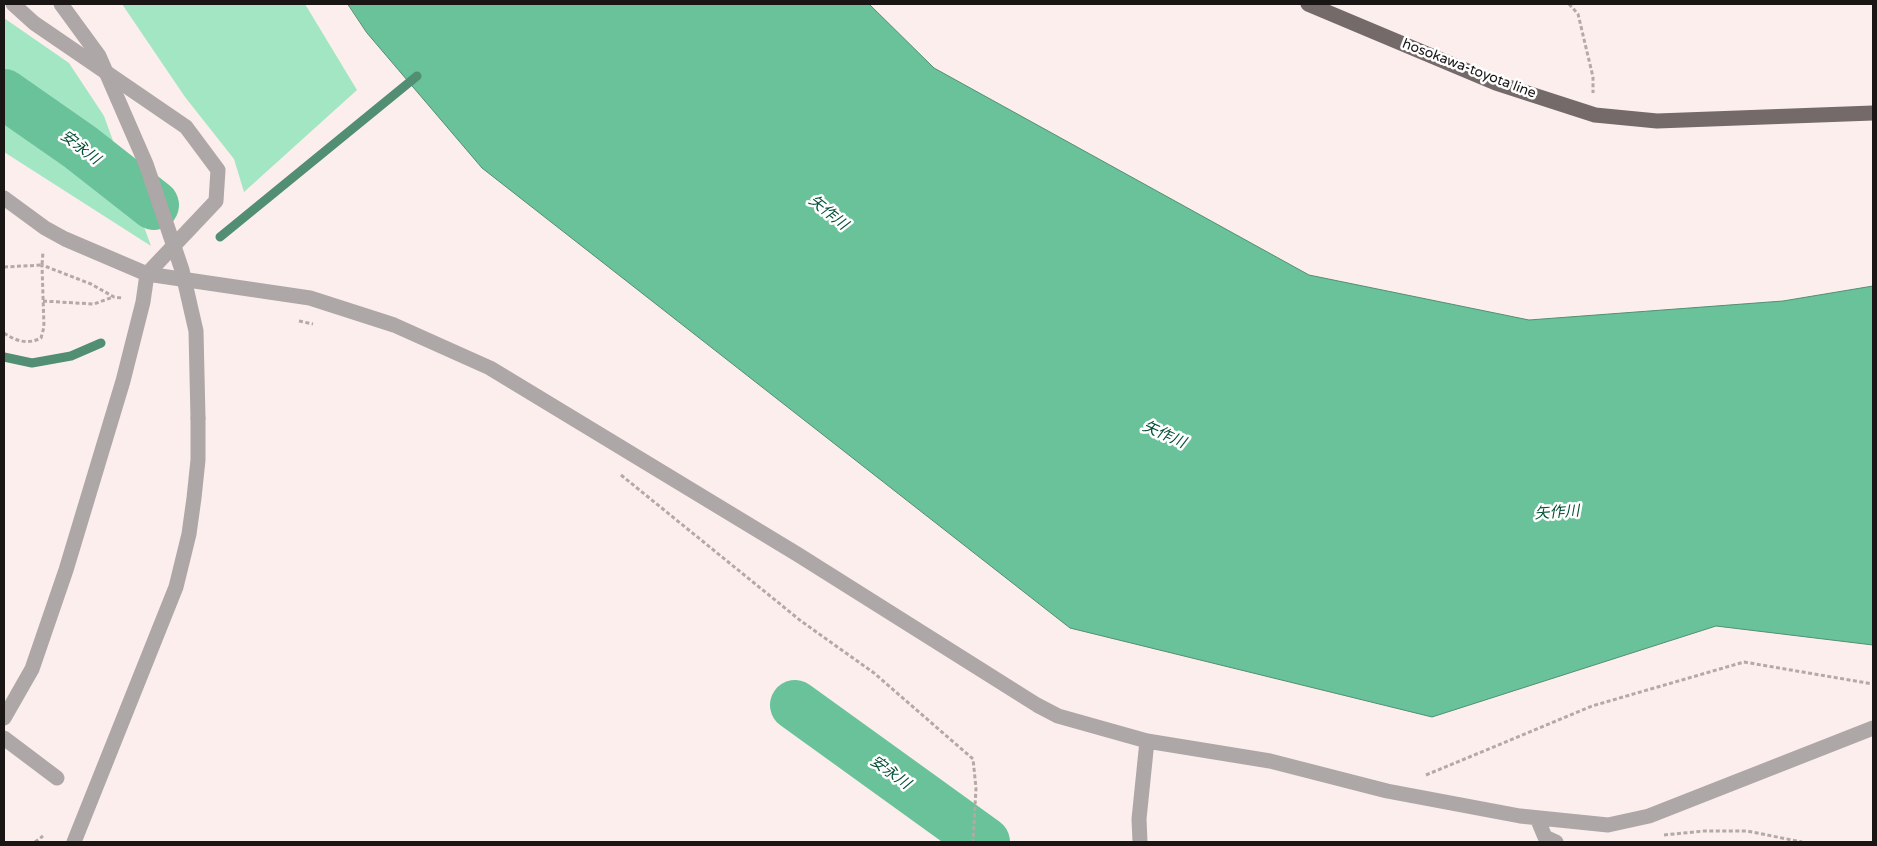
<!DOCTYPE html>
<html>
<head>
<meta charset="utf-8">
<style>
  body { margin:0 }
  #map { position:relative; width:1877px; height:846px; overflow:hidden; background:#fceeec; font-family:"Varela Round",sans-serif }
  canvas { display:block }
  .frame { position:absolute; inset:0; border:5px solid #1b1616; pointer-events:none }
</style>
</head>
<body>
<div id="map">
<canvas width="1877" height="846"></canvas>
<div class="frame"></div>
</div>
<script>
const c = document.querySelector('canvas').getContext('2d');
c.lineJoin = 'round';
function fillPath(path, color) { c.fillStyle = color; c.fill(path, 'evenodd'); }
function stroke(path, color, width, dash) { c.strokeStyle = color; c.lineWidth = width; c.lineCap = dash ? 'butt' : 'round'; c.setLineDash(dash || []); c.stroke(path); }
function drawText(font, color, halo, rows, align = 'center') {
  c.font = font + ' "Varela Round","Noto Sans JP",sans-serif'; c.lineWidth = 5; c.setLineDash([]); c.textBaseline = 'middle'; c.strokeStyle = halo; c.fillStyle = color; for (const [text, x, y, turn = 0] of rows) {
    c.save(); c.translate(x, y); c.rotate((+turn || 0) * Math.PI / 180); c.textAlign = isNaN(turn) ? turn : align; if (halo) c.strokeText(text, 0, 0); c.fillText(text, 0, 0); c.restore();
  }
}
const green = new Path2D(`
  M122,4H305L357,90L244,192L234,159L185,97Z
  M4,18L69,63L104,116L151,246L4,152Z`);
const water = new Path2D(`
  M348,4H869L934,68L1309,275L1529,320L1783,301L1873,286V645L1716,626L1432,717L1070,628L482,168L367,33Z`);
const stream = new Path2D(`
  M220,237L417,76
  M4,357L32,363L71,356L101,343`);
const river = new Path2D(`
  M4,94L80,147L154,205
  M795,705L985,842`);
const path = new Path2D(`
  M1569,4L1578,14L1593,77V93
  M4,267L42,265L43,252
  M43,301L94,304L113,297
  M299,321L313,324
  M4,333C16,341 27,345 41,338L44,327L42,265L91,284L114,297L122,298
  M621,475L801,621L874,673L973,759L976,788L973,842
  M1426,775L1592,706L1744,662L1873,684
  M1664,835L1704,831H1747L1802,842
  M35,842L43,836`);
const minor = new Path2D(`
  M13,4L34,23L186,127L218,170L216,201L147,274
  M4,198L45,228L65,239L147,274L143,302L123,381L66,570L32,669L4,718
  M147,274L310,298L394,325L490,368L797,554L1037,705L1058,716L1147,741L1270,761L1387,791L1520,816L1608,825L1649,816L1873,728
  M4,738L57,778
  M1537,818L1545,837L1556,842
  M74,842L176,587L189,534L194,498L198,460V418
  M1140,842L1139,819L1147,741`);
const major = new Path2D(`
  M1308,4L1496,83L1595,115L1657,121L1873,113`);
const minorBridge = new Path2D(`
  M61,4L99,56L146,164L182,270L196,331L198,418`);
const streetNames = [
  ["hosokawa-toyota line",1469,69,21]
];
const waterNames = [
  ["安永川",80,148,37],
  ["矢作川",828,213,39],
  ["矢作川",1164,435,24],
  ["矢作川",1557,513,-4],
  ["安永川",890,773,36]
];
fillPath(green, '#a2e6c4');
fillPath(water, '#69c299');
stroke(water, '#528e72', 1);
stroke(stream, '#528e72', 9);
stroke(river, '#69c299', 50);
stroke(path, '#b4a9a7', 3, [4, 2.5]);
stroke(minor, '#ada7a7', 15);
stroke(major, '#746a69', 15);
stroke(minorBridge, '#ada7a7', 15);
drawText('14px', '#1b1616', '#fff', streetNames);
drawText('italic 15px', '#045036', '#fff', waterNames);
</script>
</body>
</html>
